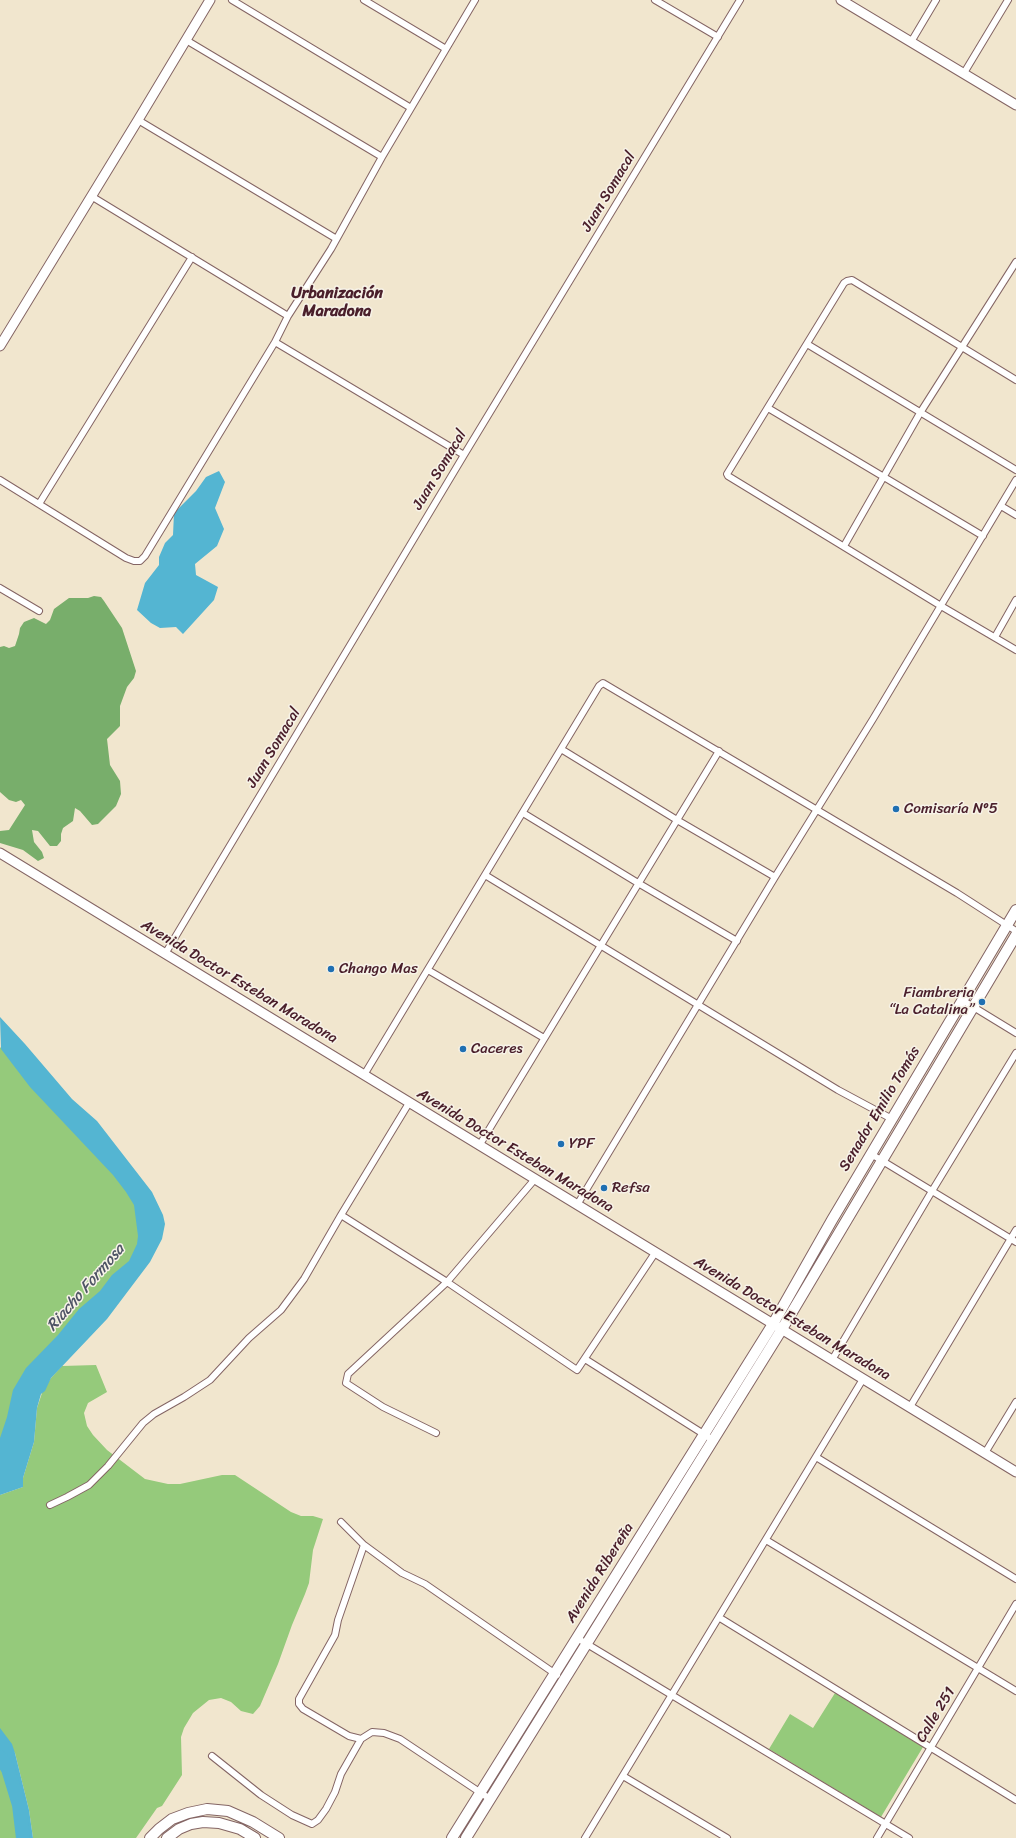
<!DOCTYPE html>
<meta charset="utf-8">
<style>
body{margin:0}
canvas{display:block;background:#f1e6ce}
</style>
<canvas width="1016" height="1838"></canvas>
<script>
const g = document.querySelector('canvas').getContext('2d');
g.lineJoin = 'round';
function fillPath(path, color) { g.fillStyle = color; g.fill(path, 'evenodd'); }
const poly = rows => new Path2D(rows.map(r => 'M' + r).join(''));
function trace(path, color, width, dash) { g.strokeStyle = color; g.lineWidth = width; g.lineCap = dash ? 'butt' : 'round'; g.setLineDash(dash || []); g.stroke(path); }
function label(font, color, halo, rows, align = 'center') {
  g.font = font + ' Sriracha,sans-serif'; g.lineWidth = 3; g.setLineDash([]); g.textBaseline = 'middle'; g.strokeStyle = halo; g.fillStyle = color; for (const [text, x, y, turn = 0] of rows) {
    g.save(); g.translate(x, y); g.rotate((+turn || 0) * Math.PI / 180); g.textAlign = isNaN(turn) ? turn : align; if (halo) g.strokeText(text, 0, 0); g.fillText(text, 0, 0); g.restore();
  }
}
fillPath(poly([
 [0,1047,131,1186,143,1246,64,1339,0,1472],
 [96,1365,107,1392,88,1403,84,1413,87,1426,93,1435,107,1450,145,1479,168,1484,180,1484,222,1475,235,1475,291,1512,301,1516,313,1516,323,1519,313,1550,309,1583,305,1594,292,1625,278,1664,260,1706,253,1714,241,1711,231,1702,221,1698,209,1700,193,1713,184,1728,181,1737,182,1775,162,1806,157,1808,136,1838,33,1838,29,1810,15,1753,0,1736,0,1495,23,1487,23,1478,34,1442,37,1408,43,1390,51,1378,62,1366],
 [835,1693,923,1747,881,1817,769,1749,790,1714,813,1728],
 [0,1757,8,1769,19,1805,23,1838,0,1838]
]), '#95ca7b');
fillPath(poly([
 [94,596,101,597,104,601,122,628,136,671,134,678,127,687,120,706,120,726,107,739,110,765,120,781,121,794,116,806,98,824,92,825,80,811,75,808,73,821,63,828,61,834,61,841,57,846,50,846,38,831,32,830,34,842,42,852,44,858,38,861,23,850,0,843,0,831,9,830,25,805,21,800,16,802,9,800,0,792,0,647,4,646,9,648,15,646,19,634,20,628,24,622,34,618,46,624,50,620,54,609,69,598,88,598]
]), '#78ae6b');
fillPath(poly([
 [219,471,225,482,215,508,224,529,217,546,195,564,196,575,218,587,214,600,183,634,176,627,160,628,151,623,137,610,145,583,159,565,159,557,165,543,173,535,174,513,196,491,206,477],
 [0,1017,25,1044,72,1099,97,1121,152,1192,163,1215,165,1224,162,1239,150,1262,107,1319,51,1378,45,1391,41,1394,37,1408,34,1442,23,1478,23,1487,0,1495,0,1438,7,1417,13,1390,26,1368,58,1335,79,1309,100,1291,112,1275,129,1261,137,1244,138,1236,134,1205,126,1192,113,1175,30,1087,1,1049],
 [0,1728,12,1744,15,1753,29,1810,33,1838,23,1838,19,1805,8,1770,0,1762]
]), '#54b5d2');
trace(poly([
 [0,1757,8,1769,19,1805,23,1838]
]), '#54b5d2', 14);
const street = poly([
 [232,0,411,108],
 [364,0,446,49],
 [655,0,718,37],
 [186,40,382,157],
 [911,42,936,0],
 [964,73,1008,0],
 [138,120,335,238],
 [91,196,288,316],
 [275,342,464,455],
 [807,344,1016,470],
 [1016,380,852,280,847,281,844,283,727,474,728,476,941,606,1016,650],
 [768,408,983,536],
 [0,480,126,558,134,561,140,561,145,556,275,342,288,316,331,249,382,157,475,0],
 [39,504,192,257],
 [1001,506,1016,515],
 [844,546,920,413,1016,262],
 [0,588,39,611],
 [995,637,1016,600],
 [561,749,677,820,775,877],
 [523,813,638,883,737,941],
 [485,875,838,1090,892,1119],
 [165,954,464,455,740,0],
 [428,970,544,1038],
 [962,1000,1016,1033],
 [364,1075,599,686,603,683,957,893,1016,931],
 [479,1146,719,751],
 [871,1154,1016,1242],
 [577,1205,775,877,873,719,1016,480],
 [341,1215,447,1282,577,1370,655,1253],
 [585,1359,713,1440],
 [832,1360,932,1191,1016,1053],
 [910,1407,1016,1230],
 [436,1433,383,1407,346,1383,348,1374,447,1282,535,1179],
 [985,1453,1016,1402],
 [816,1457,1016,1579],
 [50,1505,67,1497,89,1485,108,1466,143,1423,154,1414,184,1397,210,1380,249,1338,281,1310,304,1279,341,1215,409,1103],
 [341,1522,364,1545],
 [766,1540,1016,1691],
 [720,1618,1016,1800],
 [577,1638,909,1838],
 [361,1739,349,1736,303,1709,299,1704,299,1699,335,1635,338,1620,364,1545,402,1573,425,1584,557,1675],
 [212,1756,261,1795,292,1815,312,1824,318,1820,326,1809,335,1792,341,1774,361,1739,372,1732,384,1733,400,1739,490,1799],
 [623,1776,727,1838],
 [585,1838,863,1379],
 [877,1838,1016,1604]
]);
const secondary = poly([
 [841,0,1016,105],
 [0,346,138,120,210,0],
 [0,853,1016,1472]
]);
const primary = poly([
 [150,1838,159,1829,172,1819,188,1813,207,1809,228,1811,253,1822,279,1838],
 [167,1838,179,1829,191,1824,203,1822,219,1823,240,1829,255,1838],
 [452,1838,773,1324,832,1220,1016,910],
 [466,1838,782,1329,1016,935]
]);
trace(street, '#846564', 8);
trace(secondary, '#846564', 11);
trace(primary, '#846564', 12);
trace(street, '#fff', 6);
trace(secondary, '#fff', 9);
trace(primary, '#fff', 10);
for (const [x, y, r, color] of [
 [896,809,4,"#1f6fb2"],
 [331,969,4,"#1f6fb2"],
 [982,1002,4,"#1f6fb2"],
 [463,1049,4,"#1f6fb2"],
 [561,1144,4,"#1f6fb2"],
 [604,1188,4,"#1f6fb2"]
]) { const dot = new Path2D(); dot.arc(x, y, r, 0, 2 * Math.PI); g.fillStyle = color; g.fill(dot); trace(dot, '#f7f3e8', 1.5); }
label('15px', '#4a1f2b', '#f7f3e8', [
 ["Juan Somacal",609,192,-59],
 ["Juan Somacal",440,470,-59],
 ["Juan Somacal",274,748,-59],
 ["Avenida Doctor Esteban Maradona",239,982,31],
 ["Senador Emilio Tomás",880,1109,-59],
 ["Avenida Doctor Esteban Maradona",515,1151,31],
 ["Avenida Doctor Esteban Maradona",792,1319,31],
 ["Avenida Ribereña",600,1573,-58],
 ["Calle 251",936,1715,-59]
]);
label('15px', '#4a1f2b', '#f7f3e8', [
 ["Comisaría Nº5",904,809],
 ["Chango Mas",339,969],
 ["Fiambreria",974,993,"right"],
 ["“La Catalina”",974,1010,"right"],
 ["Caceres",471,1049],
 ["YPF",569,1144],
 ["Refsa",612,1188]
], 'left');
label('bold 16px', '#4a1f2b', '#f7f3e8', [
 ["Urbanización",337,294],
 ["Maradona",337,312]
]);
label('italic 16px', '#4e5465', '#f7f3e8', [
 ["Riacho Formosa",86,1288,-49]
]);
</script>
